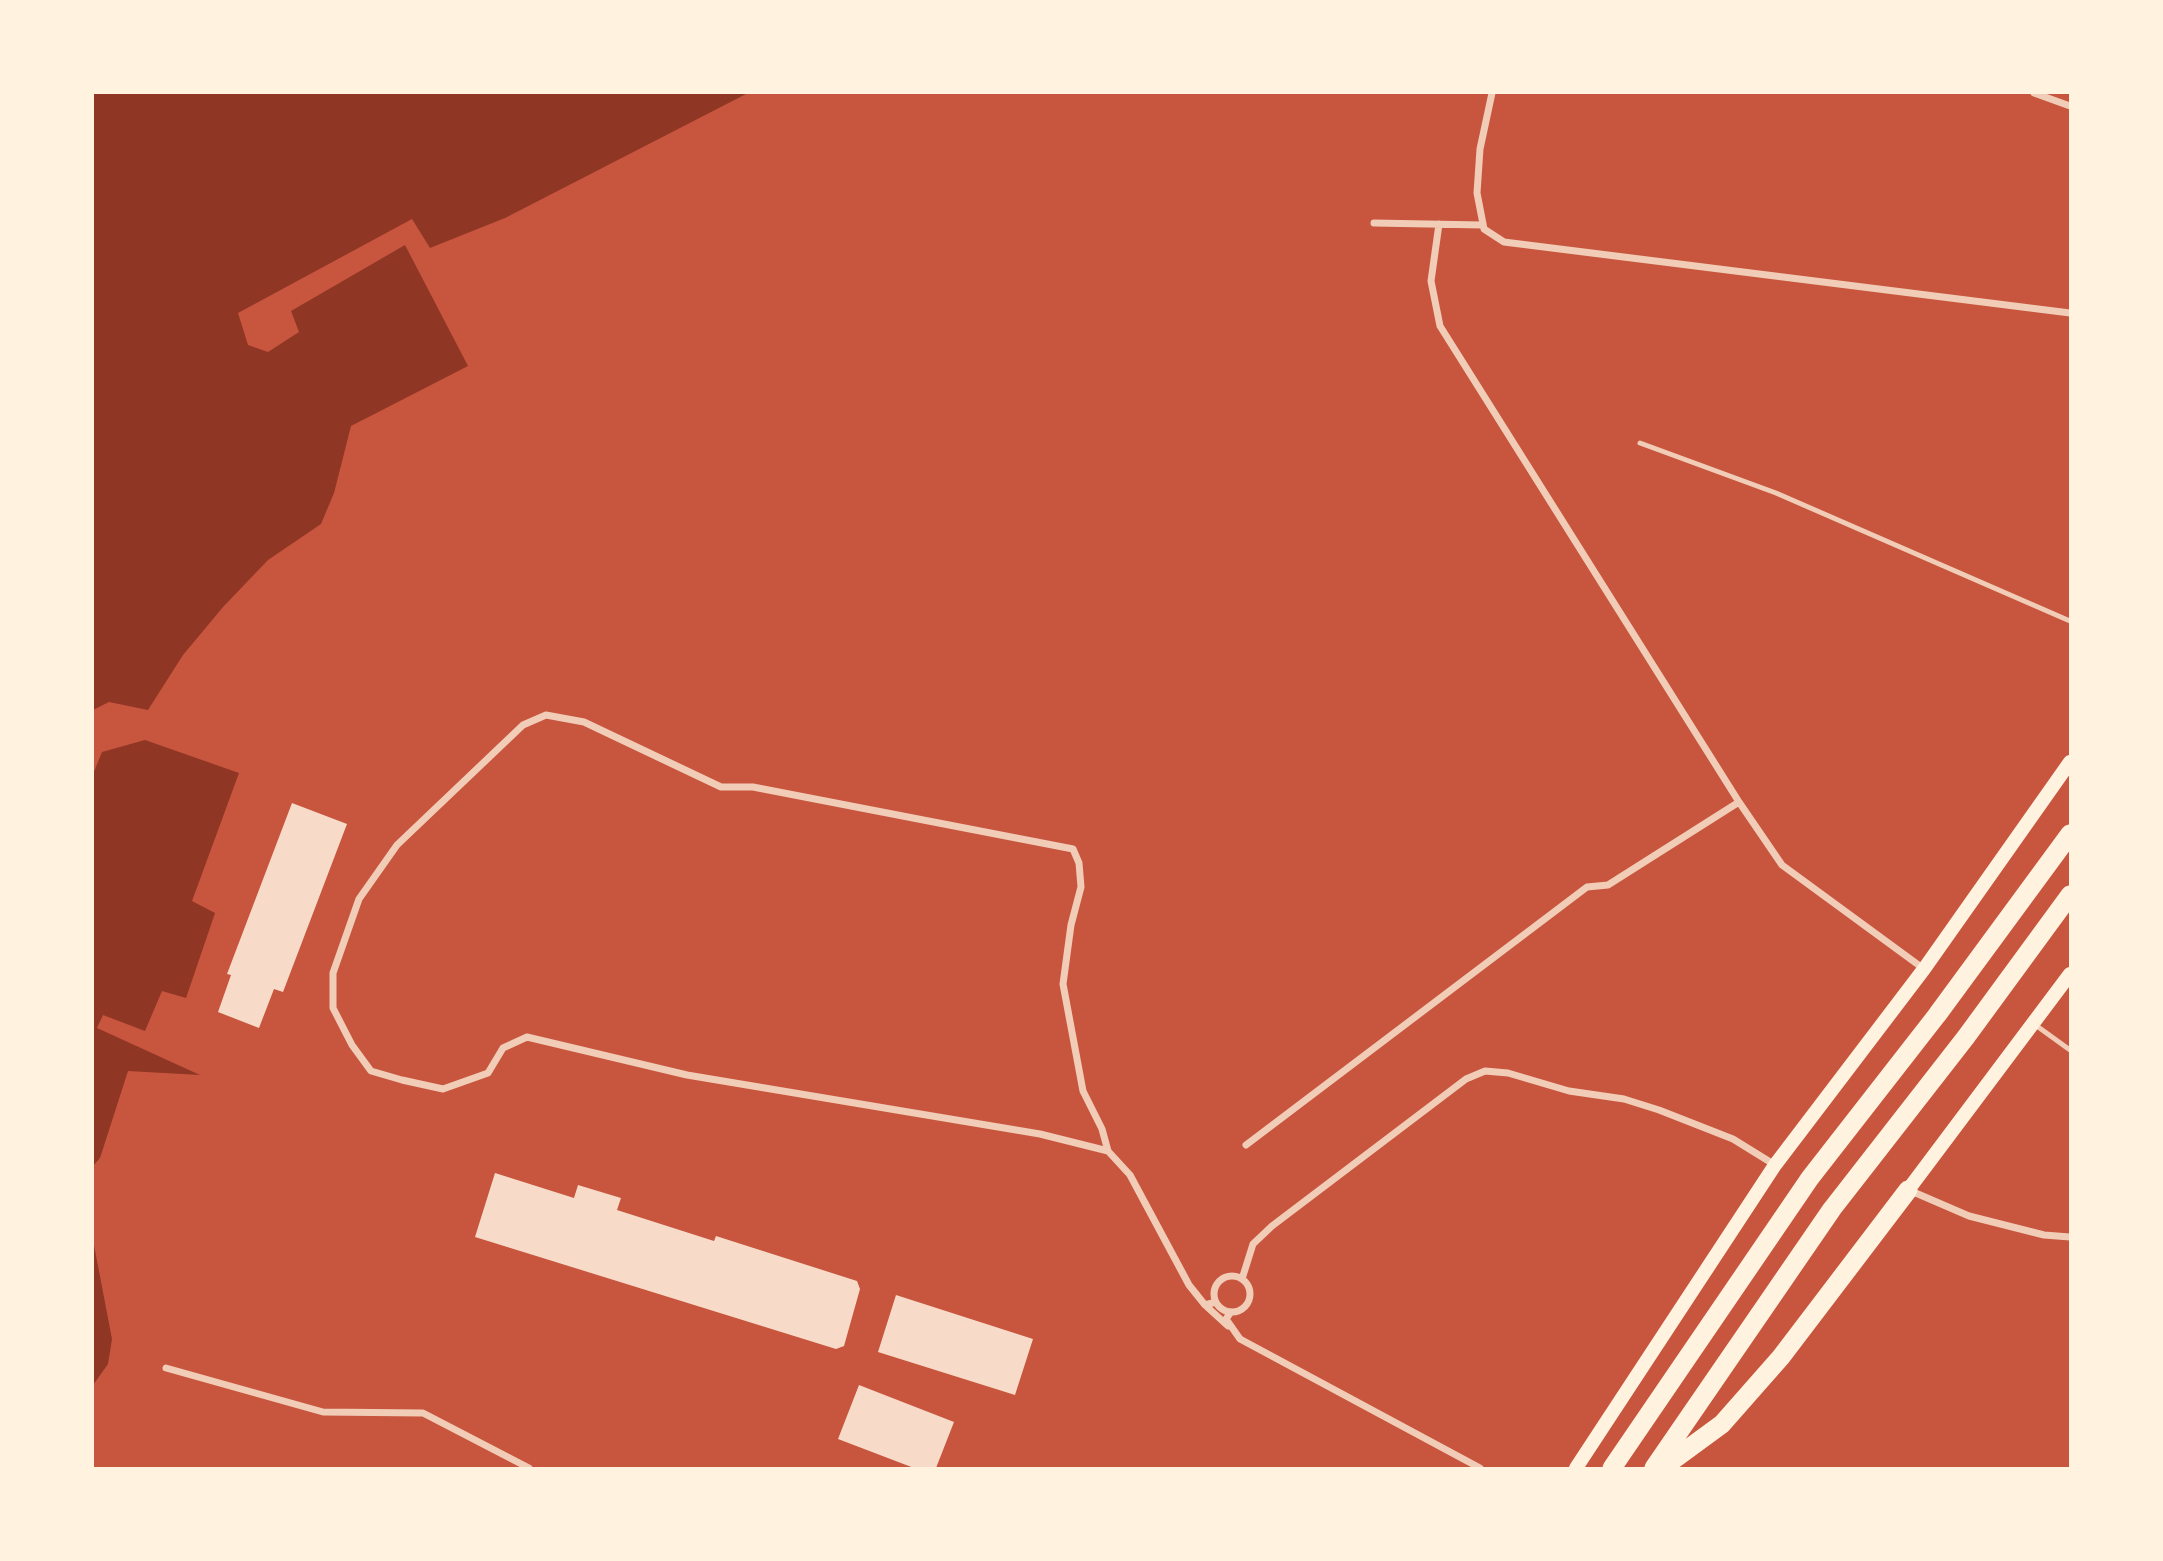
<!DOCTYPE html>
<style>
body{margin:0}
#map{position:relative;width:2163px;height:1561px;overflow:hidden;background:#c8553d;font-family:"Sofia Sans Condensed",sans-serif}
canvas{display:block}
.frame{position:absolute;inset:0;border:94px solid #fff3e0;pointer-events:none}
</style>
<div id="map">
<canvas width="2163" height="1561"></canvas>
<div class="frame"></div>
</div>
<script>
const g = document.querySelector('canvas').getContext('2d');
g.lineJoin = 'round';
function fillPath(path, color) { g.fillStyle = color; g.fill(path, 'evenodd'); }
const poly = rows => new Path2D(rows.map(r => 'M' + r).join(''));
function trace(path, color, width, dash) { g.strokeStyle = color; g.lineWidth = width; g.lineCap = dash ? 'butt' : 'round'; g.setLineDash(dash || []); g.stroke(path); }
fillPath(poly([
 [93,93,748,93,505,218,430,248,412,219,238,313,248,345,268,352,299,332,291,311,405,245,468,366,351,426,334,493,321,524,268,560,223,607,183,655,148,710,109,702,93,710],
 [145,740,239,773,192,901,215,913,186,998,162,991,145,1031,103,1015,97,1028,200,1075,128,1071,100,1158,93,1166,93,774,102,752],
 [93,1240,112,1339,108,1364,93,1385]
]), '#8f3625');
fillPath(poly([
 [292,803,347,824,283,992,274,989,259,1028,218,1012,231,975,227,974],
 [495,1173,574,1198,578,1185,621,1198,617,1210,714,1241,716,1236,857,1281,860,1289,844,1346,836,1349,475,1237],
 [896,1295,1033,1339,1015,1395,878,1352],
 [859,1385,954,1422,936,1468,914,1468,838,1439]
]), '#f7dbc8');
trace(poly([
 [1640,443,1776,493,2070,621],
 [2034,1024,2070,1050]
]), '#f1ccb7', 5);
trace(poly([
 [1492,93,1480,149,1477,193,1484,229,1504,242,2070,313],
 [2034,93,2070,106],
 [1374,223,1482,225],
 [1439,224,1431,281,1440,326,1739,802,1782,865,1924,969],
 [1246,1145,1587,887,1608,885,1739,802],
 [1108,1151,1102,1129,1083,1091,1063,984,1071,925,1081,887,1079,863,1073,849,753,787,721,787,584,722,546,715,523,725,397,845,359,899,333,973,333,1008,352,1045,371,1071,402,1080,443,1089,488,1073,503,1048,527,1037,687,1075,1040,1134,1108,1151,1130,1175,1189,1285,1205,1305,1216,1302],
 [1911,1191,1969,1216,2044,1235,2070,1237],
 '1214 1294a18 18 0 1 1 36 0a18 18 0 1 1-36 0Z',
 [1242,1279,1253,1244,1272,1226,1466,1079,1485,1071,1508,1073,1569,1091,1624,1099,1659,1110,1733,1139,1775,1165],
 [1205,1305,1228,1326],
 [1231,1312,1226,1319,1240,1339,1480,1468],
 [166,1368,323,1412,423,1413,529,1468]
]), '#f1ccb7', 7);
trace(poly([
 [1908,1190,2070,974],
 [1576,1468,1775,1165,1924,969,2070,762]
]), '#fff3e0', 14);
trace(poly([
 [1612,1468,1810,1178,1937,1015,2070,834],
 [1654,1468,1832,1209,1966,1037,2070,895],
 [1662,1468,1722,1424,1781,1357,1908,1190]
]), '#fff3e0', 19);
</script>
